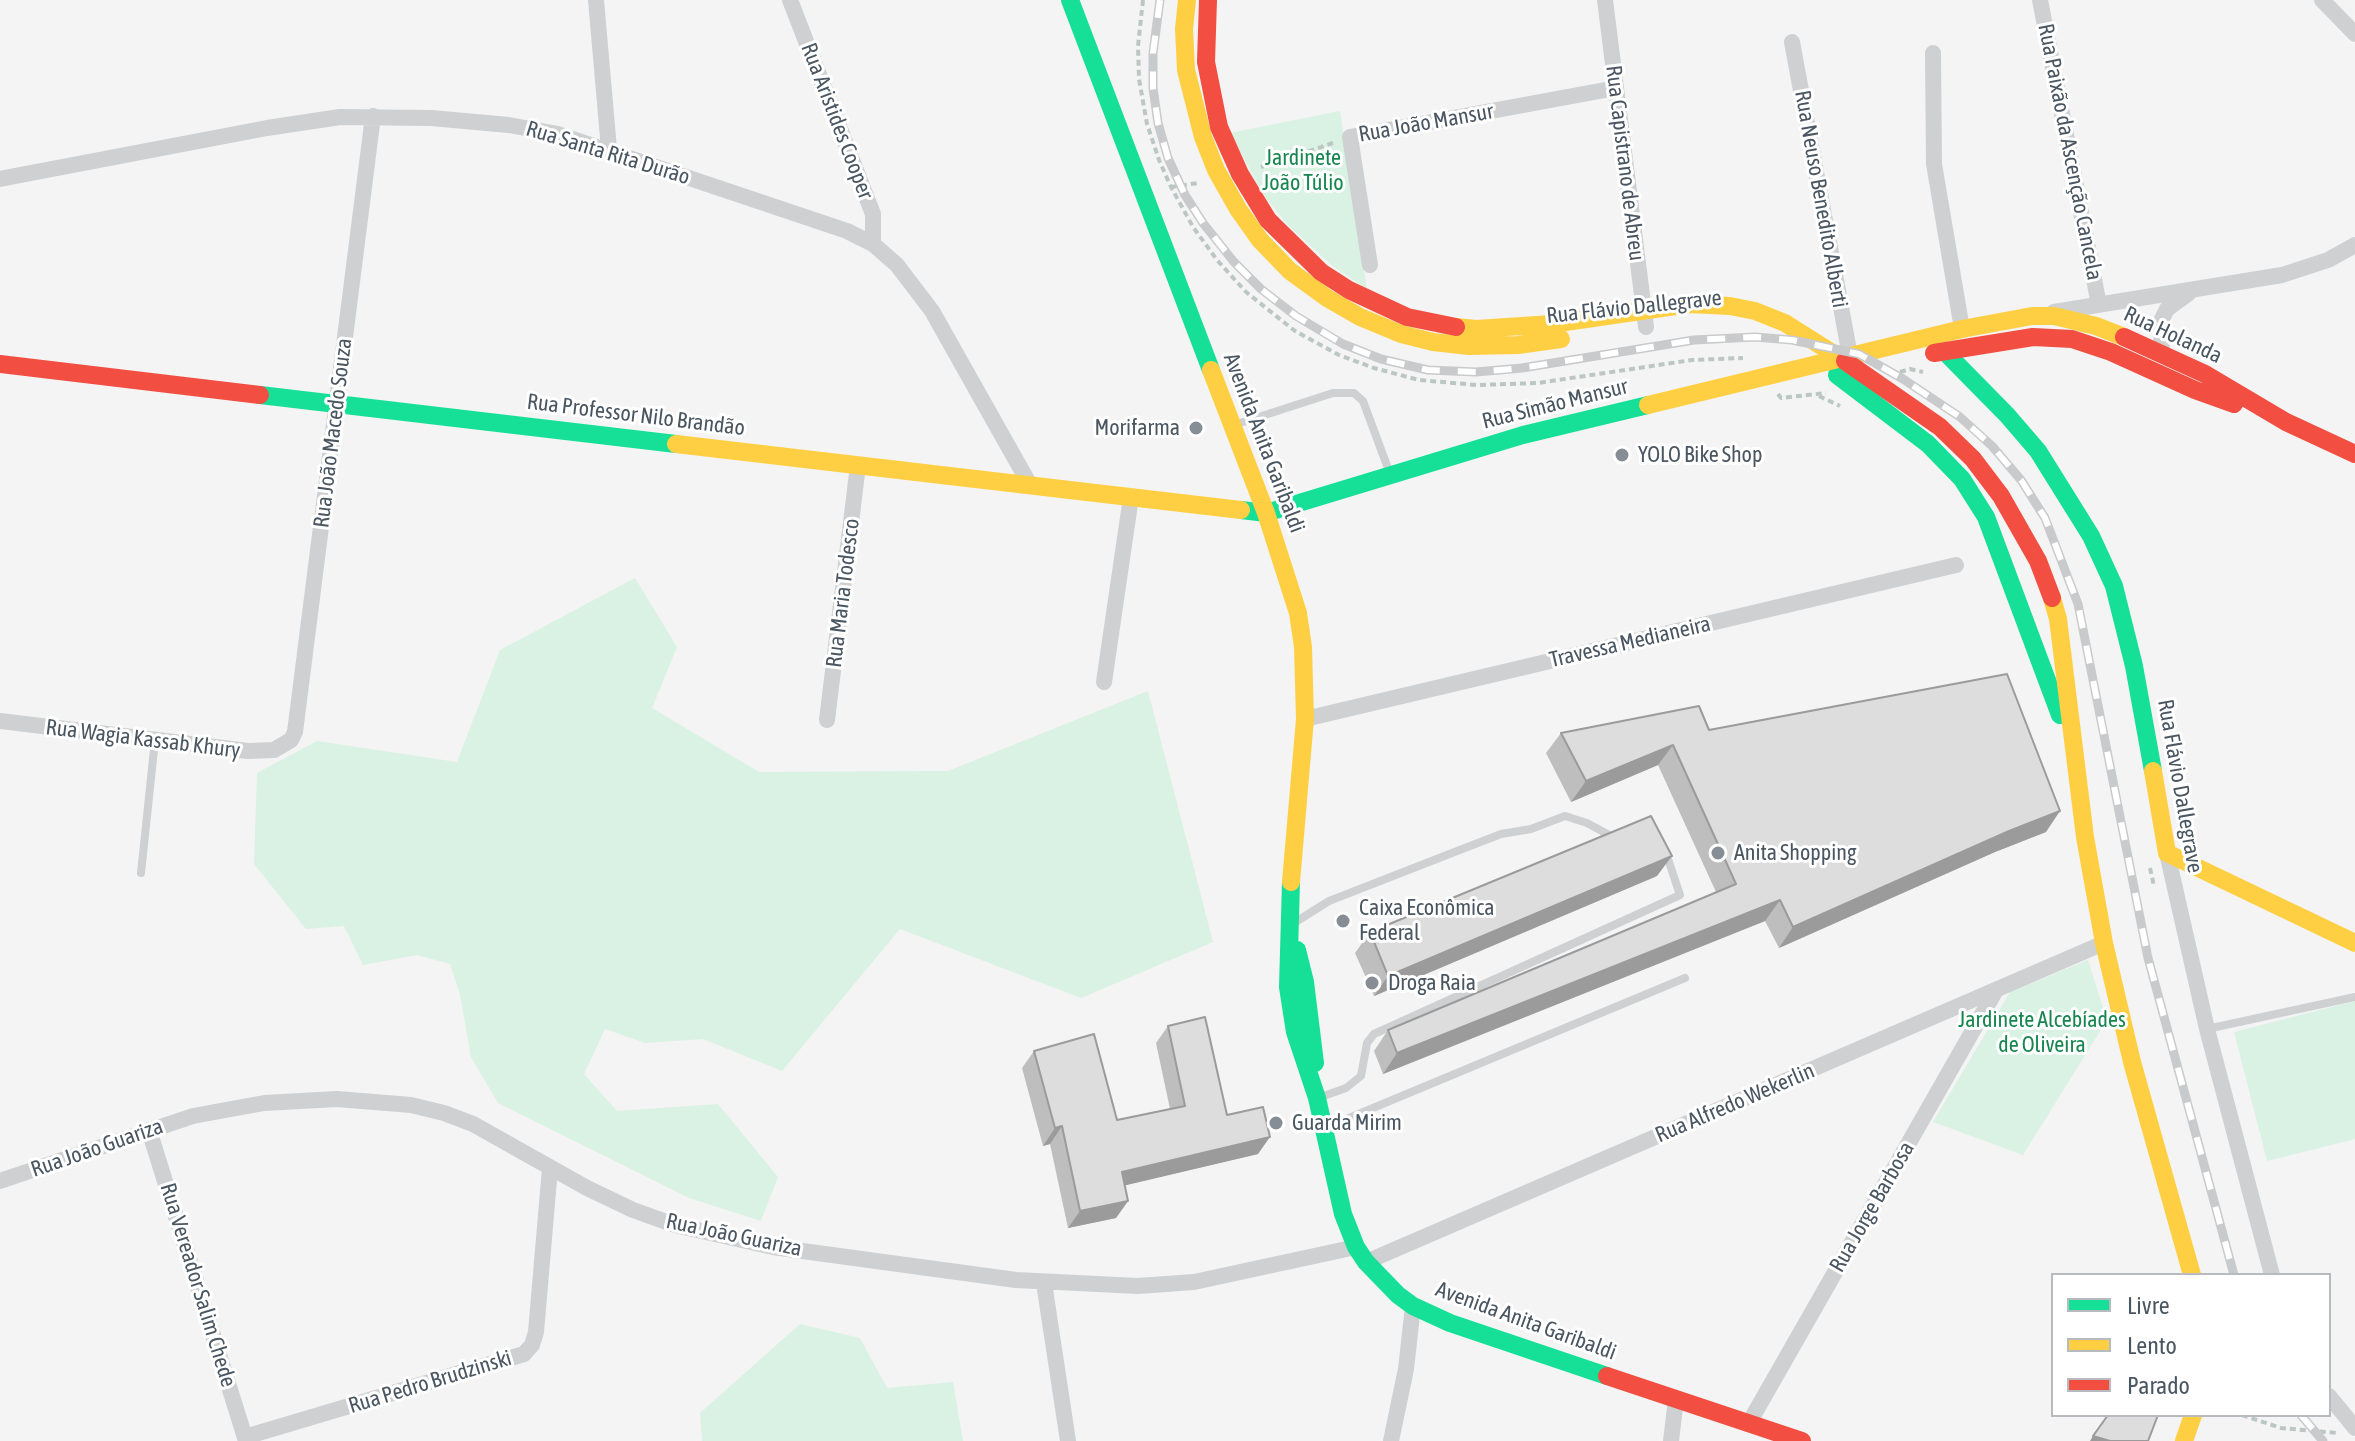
<!DOCTYPE html>
<meta charset="utf-8">
<style>
body{margin:0}
#map{position:relative;width:2355px;height:1441px;overflow:hidden;background:#f4f4f4;font-family:"Asap Condensed",sans-serif}
canvas{display:block}
.legend{position:absolute;left:2051px;top:1273px;width:280px;height:144px;box-sizing:border-box;background:#fff;border:2px solid #b7bbc0;margin:0;padding:10px 14px;list-style:none;font-size:24px;color:#4a5661}
.legend li{display:flex;align-items:center;gap:16px;height:40px}
.legend b{width:40px;border:2px solid #b7bbc0}
</style>
<div id="map">
<canvas width="2355" height="1441"></canvas>
<ul class="legend">
<li><b style="height:10px;background:#16e098"></b>Livre</li>
<li><b style="height:10px;background:#ffcf43"></b>Lento</li>
<li><b style="height:10px;background:#f24e42"></b>Parado</li>
</ul>
</div>
<script>
const g = document.querySelector('canvas').getContext('2d');
g.lineJoin = 'round';
function fillPath(path, color) { g.fillStyle = color; g.fill(path, 'evenodd'); }
const poly = rows => new Path2D(rows.map(r => 'M' + r).join(''));
function trace(path, color, width, dash) { g.strokeStyle = color; g.lineWidth = width; g.lineCap = dash ? 'butt' : 'round'; g.setLineDash(dash || []); g.stroke(path); }
function label(font, color, halo, rows, align = 'center') {
  g.font = font + ' "Asap Condensed",sans-serif'; g.lineWidth = 6; g.setLineDash([]); g.textBaseline = 'middle'; g.strokeStyle = halo; g.fillStyle = color; for (const [text, x, y, turn = 0] of rows) {
    g.save(); g.translate(x, y); g.rotate((+turn || 0) * Math.PI / 180); g.textAlign = isNaN(turn) ? turn : align; if (halo) g.strokeText(text, 0, 0); g.fillText(text, 0, 0); g.restore();
  }
}
fillPath(poly([
 [1340,111,1367,289,1331,265,1286,223,1265,197,1230,133],
 [635,578,677,647,652,708,759,772,948,771,1148,691,1213,942,1081,998,900,929,782,1071,703,1039,645,1043,605,1029,584,1074,617,1111,718,1104,778,1177,761,1221,689,1198,498,1103,471,1057,460,995,450,964,417,955,363,965,344,926,306,929,254,864,257,773,317,741,457,762,500,650],
 [2088,960,2107,1020,2023,1155,1933,1122,2010,992],
 [2355,1001,2355,1139,2267,1161,2234,1032],
 [800,1324,860,1338,887,1388,953,1382,963,1441,702,1441,700,1413]
]), '#d9f2e3');
trace(poly([
 [1143,0,1138,46,1139,79,1147,124,1159,160,1171,187,1193,227,1217,260,1246,292,1295,331,1339,355,1374,368,1419,380,1477,385,1538,383,1692,360,1743,358],
 [1261,167,1333,143],
 [1171,187,1198,183],
 [1900,372,1910,369,1923,372],
 [1778,394,1781,398,1826,393],
 [1819,396,1840,406],
 [2150,868,2154,886],
 [2242,1415,2281,1428,2337,1433]
]), '#bcc7c4', 4, [6, 4]);
trace(poly([
 [1237,424,1333,393,1354,393,1363,401,1389,471],
 [141,873,155,740],
 [1294,923,1329,901,1452,853,1501,834,1531,829,1565,816,1587,823,1611,836,1614,835],
 [2207,1029,2355,997],
 [1318,1098,1346,1088,1361,1076,1367,1043,1374,1034,1680,895,1666,853],
 [1325,1128,1685,978]
]), '#ced0d2', 8);
trace(poly([
 [596,0,609,149],
 [790,0,873,214,873,244],
 [1605,0,1646,327],
 [2040,0,2099,305],
 [2322,0,2355,34],
 [1792,42,1850,356],
 [1933,53,1934,164,1962,329],
 [0,179,267,128,340,117,431,118,509,125,558,134,847,231,873,244,897,265,932,311,1030,485],
 [1370,265,1350,137,1616,88],
 [2054,312,2282,275,2328,260,2355,245],
 [2162,354,2161,321,2167,309,2189,293],
 [1104,682,1131,497],
 [1305,719,1956,565],
 [827,720,858,465],
 [0,721,248,751,274,750,291,740,295,732,373,116],
 [2167,853,2207,1029,2272,1275],
 [149,1130,246,1441],
 [0,1181,193,1116,264,1103,337,1099,411,1105,444,1113,473,1124,587,1188,633,1210,675,1225,773,1247,1016,1280,1138,1286,1194,1282,1356,1247],
 [1366,1262,2104,943],
 [1044,1283,1068,1441],
 [2329,1396,2355,1428],
 [1749,1423,1996,990],
 [245,1437,524,1354,532,1345,536,1332,550,1168],
 [1391,1441,1406,1369,1413,1306],
 [1671,1441,1676,1399]
]), '#ced0d2', 16);
trace(poly([
 [1070,0,1211,370],
 [1946,353,2007,415,2038,451,2091,536,2114,586,2134,666,2153,771],
 [1837,375,1928,444,1962,479,1986,517,2060,715],
 [260,395,676,444],
 [1241,510,1266,513,1523,435,1648,405],
 [1291,882,1288,987,1295,1032,1317,1098,1343,1214,1356,1247,1366,1262,1398,1295,1413,1306,1450,1323,1607,1376],
 [1297,950,1305,982,1315,1063]
]), '#16e098', 18);
trace(poly([
 [1187,0,1184,29,1186,70,1203,137,1216,170,1238,209,1260,240,1290,271,1327,298,1360,317,1401,334,1433,342,1469,346,1518,345,1561,339],
 [1456,327,1476,329,1552,324,1689,304,1730,306,1755,311,1785,323,1845,361],
 [1211,370,1266,513,1298,613,1303,647,1305,719,1291,882],
 [1648,405,1962,329,2032,316,2054,316,2096,326,2124,337],
 [676,444,1241,510],
 [2052,598,2058,619,2085,837,2104,943,2132,1062,2192,1275],
 [2153,771,2167,853,2355,943],
 [2184,1441,2193,1415]
]), '#ffcf43', 18);
trace(poly([
 [1208,0,1206,62,1219,127,1240,174,1268,220,1321,272,1349,290,1407,317,1456,327],
 [2124,337,2205,374,2286,422,2355,454],
 [1934,353,2033,337,2072,339,2111,352,2195,390,2234,404],
 [1845,361,1940,427,1973,459,2001,496,2038,561,2052,598],
 [0,364,260,395],
 [1607,1376,1802,1441]
]), '#f24e42', 18);
const rail = poly([
 [1160,0,1153,53,1153,88,1158,123,1168,158,1185,195,1203,223,1234,262,1261,289,1296,316,1343,344,1381,359,1428,370,1476,372,1522,368,1694,340,1755,337,1792,340,1859,354,1903,379,1960,417,1992,446,2021,480,2045,518,2078,604,2148,958,2234,1275],
 [2301,1415,2323,1441]
]);
trace(rail, '#c9cacc', 9);
trace(rail, '#fff', 6, [18]);
fillPath(poly([
 [1709,730,2046,832,1995,852,1779,948,1765,921,1383,1074,1374,1051,1388,1030,1716,892,1658,765,1571,802,1546,753,1561,733],
 [1657,876,1374,996,1355,953,1370,932],
 [1168,1026,1227,1115,1258,1154,1125,1185,1128,1201,1116,1218,1068,1228,1050,1144,1043,1146,1022,1068,1034,1051,1117,1120,1170,1109,1156,1043]
]), '#bebebf');
fillPath(poly([
 [1673,745,1658,765,1571,802,1586,781],
 [2060,811,2046,832,1995,852,1779,948,1793,927,2009,831],
 [1672,856,1657,876,1374,996,1388,976],
 [1780,900,1765,921,1383,1074,1397,1053],
 [1062,1126,1050,1144,1043,1146,1055,1128],
 [1270,1137,1258,1154,1110,1189,1122,1172],
 [1128,1201,1116,1218,1068,1228,1080,1211],
 [2093,1436,2110,1441,2090,1441]
]), '#9b9b9b');
const building = poly([
 [2007,674,2060,811,2009,831,1793,927,1780,900,1397,1053,1388,1030,1736,884,1673,745,1586,781,1561,733,1699,706,1709,730,2007,674],
 [1651,816,1672,856,1388,976,1370,932,1651,816],
 [1205,1017,1227,1115,1263,1107,1270,1137,1122,1172,1128,1201,1080,1211,1062,1126,1055,1128,1034,1051,1094,1034,1117,1120,1185,1106,1168,1026,1205,1017],
 [2108,1415,2158,1415,2148,1441,2110,1441,2093,1436,2108,1415]
]);
fillPath(building, '#ddddde');
trace(building, '#9b9b9b', 2);
for (const [x, y, r, color] of [
 [1196,428,8,"#868d94"],
 [1622,455,8,"#868d94"],
 [1718,853,8,"#868d94"],
 [1343,921,8,"#868d94"],
 [1372,983,8,"#868d94"],
 [1276,1123,8,"#868d94"]
]) { const dot = new Path2D(); dot.arc(x, y, r, 0, 2 * Math.PI); g.fillStyle = color; g.fill(dot); trace(dot, '#fff', 3); }
label('22px', '#4a5661', '#fff', [
 ["Rua Aristides Cooper",837,121,69],
 ["Rua João Mansur",1426,123,-10],
 ["Rua Paixão da Ascenção Cancela",2070,152,79],
 ["Rua Santa Rita Durão",608,153,17],
 ["Rua Capistrano de Abreu",1625,163,83],
 ["Rua Neuso Benedito Alberti",1821,199,80],
 ["Rua Flávio Dallegrave",1634,307,-6],
 ["Rua Holanda",2173,335,25],
 ["Rua Simão Mansur",1555,404,-14],
 ["Rua Professor Nilo Brandão",636,415,7],
 ["Rua João Macedo Souza",333,433,-83],
 ["Avenida Anita Garibaldi",1264,443,69],
 ["Rua Maria Todesco",843,593,-83],
 ["Travessa Medianeira",1630,642,-13],
 ["Rua Wagia Kassab Khury",143,739,7],
 ["Rua Flávio Dallegrave",2180,786,80],
 ["Rua Alfredo Wekerlin",1735,1103,-23],
 ["Rua João Guariza",97,1148,-19],
 ["Rua Jorge Barbosa",1872,1207,-60],
 ["Rua João Guariza",734,1235,12],
 ["Rua Vereador Salim Chede",198,1285,73],
 ["Avenida Anita Garibaldi",1526,1321,20],
 ["Rua Pedro Brudzinski",430,1382,-17]
]);
label('22px', '#17864f', '#fff', [
 ["Jardinete",1303,158],
 ["João Túlio",1303,183],
 ["Jardinete Alcebíades",2042,1020],
 ["de Oliveira",2042,1045]
]);
label('22px', '#4a5661', '#fff', [
 ["Morifarma",1180,428,"right"],
 ["YOLO Bike Shop",1638,455],
 ["Anita Shopping",1734,853],
 ["Caixa Econômica",1359,908],
 ["Federal",1359,933],
 ["Droga Raia",1388,983],
 ["Guarda Mirim",1292,1123]
], 'left');
</script>
